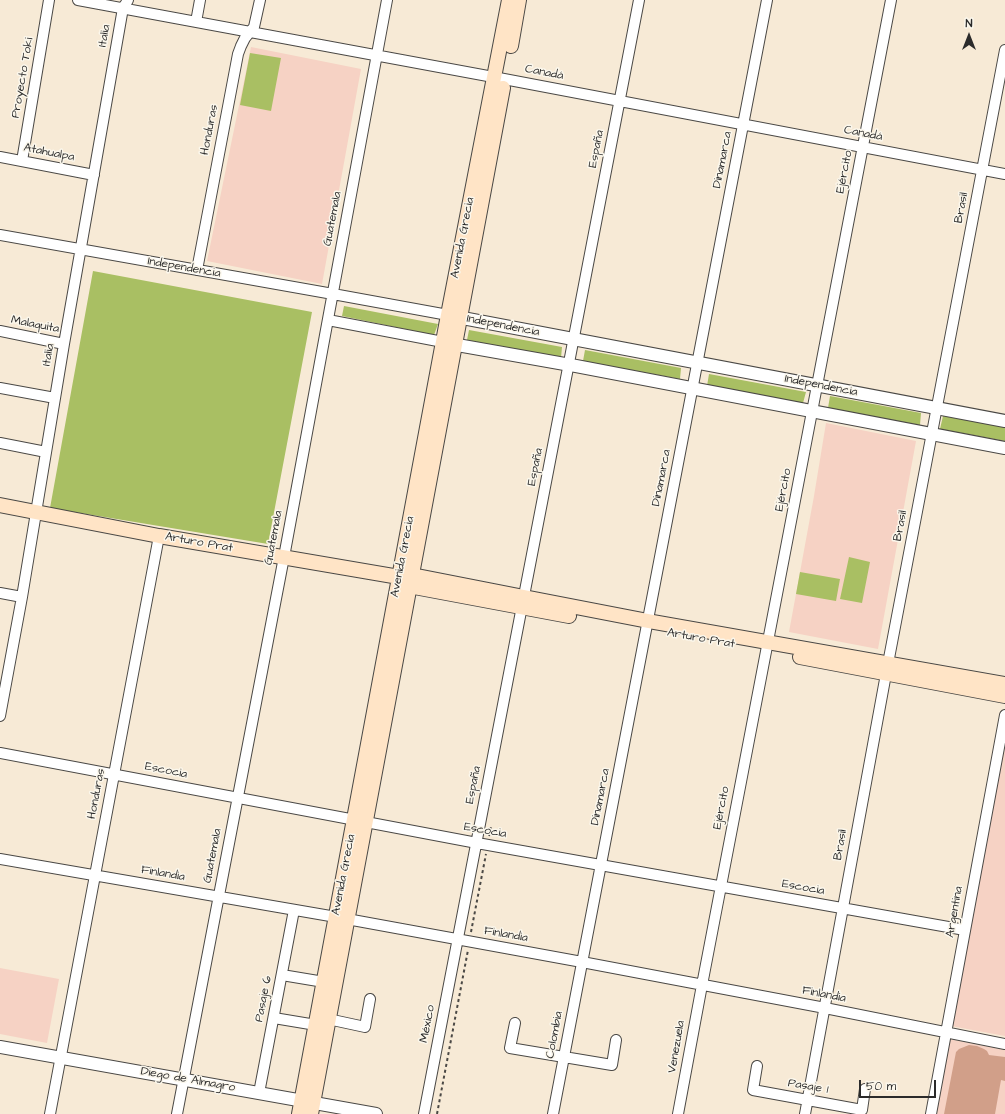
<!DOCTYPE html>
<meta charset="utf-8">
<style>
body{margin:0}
#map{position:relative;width:1005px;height:1114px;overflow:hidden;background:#f7ead6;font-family:"Architects Daughter",sans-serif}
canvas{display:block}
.north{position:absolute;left:949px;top:16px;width:40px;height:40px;-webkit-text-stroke:3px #fbf7ec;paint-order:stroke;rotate:0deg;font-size:11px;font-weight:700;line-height:16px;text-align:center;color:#2b2b2b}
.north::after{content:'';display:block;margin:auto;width:14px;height:18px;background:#2b2b2b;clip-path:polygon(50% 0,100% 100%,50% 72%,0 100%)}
.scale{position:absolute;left:859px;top:1080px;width:77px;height:18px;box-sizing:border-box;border:2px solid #2b2b2b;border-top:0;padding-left:5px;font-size:12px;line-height:14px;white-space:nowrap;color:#2b2b2b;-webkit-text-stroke:3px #fbf7ec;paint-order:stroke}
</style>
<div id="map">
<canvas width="1005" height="1114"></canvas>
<div class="north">N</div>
<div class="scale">50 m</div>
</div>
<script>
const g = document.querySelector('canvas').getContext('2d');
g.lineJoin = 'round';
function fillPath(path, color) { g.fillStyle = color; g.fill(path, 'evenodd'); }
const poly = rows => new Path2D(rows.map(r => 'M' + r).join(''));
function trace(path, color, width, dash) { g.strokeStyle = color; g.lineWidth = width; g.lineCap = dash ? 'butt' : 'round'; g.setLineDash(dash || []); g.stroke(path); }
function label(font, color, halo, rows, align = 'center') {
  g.font = font + ' "Architects Daughter",sans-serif'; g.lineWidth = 3; g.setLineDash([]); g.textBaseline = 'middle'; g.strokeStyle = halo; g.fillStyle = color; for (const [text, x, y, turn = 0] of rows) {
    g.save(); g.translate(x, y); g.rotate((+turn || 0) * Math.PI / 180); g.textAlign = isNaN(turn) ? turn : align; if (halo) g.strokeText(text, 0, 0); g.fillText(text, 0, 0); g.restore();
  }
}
fillPath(poly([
 [251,47,361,69,322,284,207,261],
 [826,423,916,441,878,649,789,632,814,496],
 [1005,729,1005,1036,951,1026],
 [0,968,59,979,47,1043,0,1034],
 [949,1039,1005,1050,1005,1114,934,1114]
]), '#f6d2c4');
fillPath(poly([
 [250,53,281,58,271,111,240,105],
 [93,271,312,312,268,544,50,508],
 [344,306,438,324,434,335,342,316],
 [469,330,562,347,561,358,467,340],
 [585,350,681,368,680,379,583,361],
 [709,374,806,392,803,403,707,386],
 [830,396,921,413,920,425,828,408],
 [943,416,1005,427,1005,441,940,429],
 [849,557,870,562,862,603,840,599],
 [800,572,840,579,836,601,796,594]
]), '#a9bf63');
fillPath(poly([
 [969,1045,977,1046,984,1049,987,1051,989,1055,1005,1057,1005,1081,1001,1080,995,1114,944,1114,956,1052,959,1049]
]), '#d19f89');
const minor = poly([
 [78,0,504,79,1005,174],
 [196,22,200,0],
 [0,157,94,175],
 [22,161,49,0],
 [0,235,333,294,448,315],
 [197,270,238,54,241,46,245,38,254,27,260,0],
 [328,320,443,342],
 [0,331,64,344],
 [0,388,55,398],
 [0,443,46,452],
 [0,593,22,597],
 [0,716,22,597,64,344,123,8,128,0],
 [0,753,477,843,965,930],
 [0,859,336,917,582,962,825,1008,1005,1044],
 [282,975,324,982],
 [274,1018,316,1025],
 [328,1019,365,1027,370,999],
 [515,1023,510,1048,612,1065,616,1040],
 [757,1066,753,1090,862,1110,865,1089],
 [259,1093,294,910],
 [50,1114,159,536],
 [177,1114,284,557,387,0],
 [424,1114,639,0],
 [553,1114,767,0],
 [678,1114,702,985,891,0],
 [805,1114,886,674,1005,50],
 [931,1114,1005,715]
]);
const tertiary = poly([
 [452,316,1005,421],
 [446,343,576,366,1005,448],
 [0,1047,376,1114]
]);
const secondary = poly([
 [511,46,519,0],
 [0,505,159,536,399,577,412,575,524,597,648,621,1005,684],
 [402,580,409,586,569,616],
 [800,657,1005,696],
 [299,1114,448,315,509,0],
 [311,1114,503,88]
]);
trace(minor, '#4a4845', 12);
trace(tertiary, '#4a4845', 14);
trace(secondary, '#4a4845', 16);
trace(poly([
 [489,836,491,826],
 [471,932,486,854],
 [437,1114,468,950]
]), '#4a4845', 2, [3, 3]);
trace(minor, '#fff', 10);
trace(tertiary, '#fff', 12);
trace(secondary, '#ffe4c6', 14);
label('12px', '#2b2b2b', '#fbf7ec', [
 ["Italia",105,36,-80],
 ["Canadá",544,73,11],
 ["Proyecto Toki",23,78,-80],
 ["Honduras",210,130,-79],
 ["Canadá",863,134,11],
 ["España",597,149,-79],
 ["Atahualpa",49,153,11],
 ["Dinamarca",723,160,-79],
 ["Ejército",845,172,-79],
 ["Brasil",962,208,-79],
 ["Guatemala",333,219,-79],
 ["Avenida Grecia",463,238,-79],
 ["Independencia",184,268,10],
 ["Malaquita",35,325,11],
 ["Independencia",503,326,11],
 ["Italia",49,355,-80],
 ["Independencia",821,386,11],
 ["España",536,467,-79],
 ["Dinamarca",662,478,-79],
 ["Ejército",784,490,-79],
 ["Brasil",901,526,-79],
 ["Guatemala",274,538,-79],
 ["Arturo Prat",199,543,10],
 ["Avenida Grecia",403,557,-79],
 ["Arturo Prat",701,639,10],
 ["Escocia",166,771,11],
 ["España",474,785,-79],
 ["Honduras",97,794,-79],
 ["Dinamarca",601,797,-79],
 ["Ejército",722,808,-79],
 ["Escocia",485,831,10],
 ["Brasil",841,845,-80],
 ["Guatemala",213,856,-79],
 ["Finlandia",163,874,10],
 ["Avenida Grecia",344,875,-79],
 ["Escocia",803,888,10],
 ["Argentina",955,912,-80],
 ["Finlandia",506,935,10],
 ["Finlandia",824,995,11],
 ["Pasaje 6",264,999,-79],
 ["México",428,1024,-79],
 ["Colombia",555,1035,-79],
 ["Venezuela",677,1047,-80],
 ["Diego de Almagro",188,1080,10],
 ["Pasaje 1",808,1087,10]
]);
</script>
